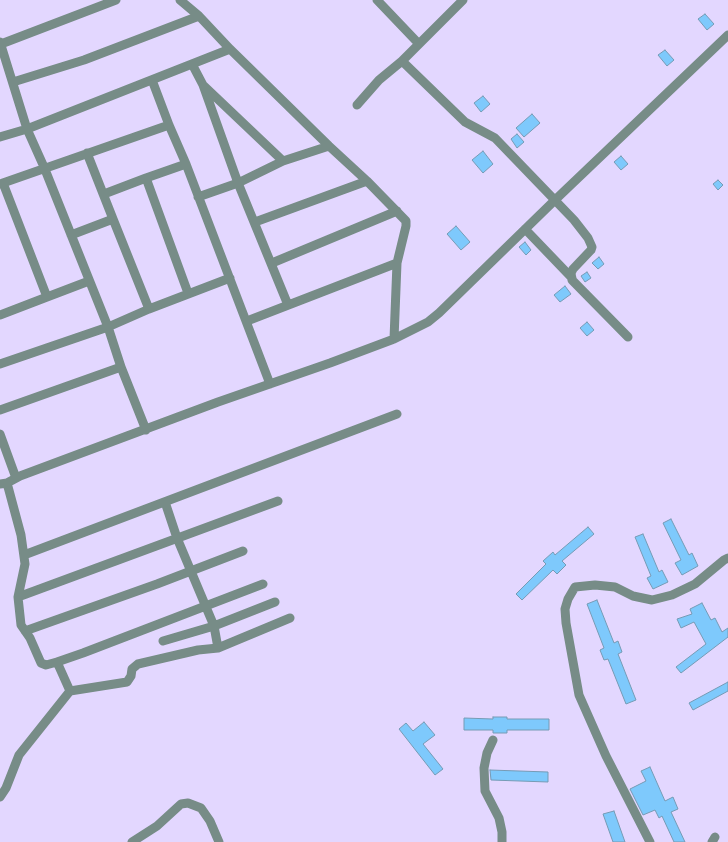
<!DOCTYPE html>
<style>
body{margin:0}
canvas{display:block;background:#e3d7ff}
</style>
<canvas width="728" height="842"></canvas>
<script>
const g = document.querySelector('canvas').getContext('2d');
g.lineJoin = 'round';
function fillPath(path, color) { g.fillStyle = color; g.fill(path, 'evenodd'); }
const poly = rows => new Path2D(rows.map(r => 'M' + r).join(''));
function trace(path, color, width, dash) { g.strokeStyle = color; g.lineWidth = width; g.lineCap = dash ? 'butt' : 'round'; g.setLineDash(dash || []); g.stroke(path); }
const building = poly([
 [705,14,714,24,707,30,698,19,705,14],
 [665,50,674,60,667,66,658,55,665,50],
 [483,96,490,104,481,112,474,103,483,96],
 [532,114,540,123,524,137,516,128,532,114],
 [517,134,524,142,517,148,511,139,517,134],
 [483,151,493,164,483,173,472,160,483,151],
 [621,156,628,164,621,170,614,162,621,156],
 [718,180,723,185,718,190,713,184,718,180],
 [456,226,470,242,461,250,447,234,456,226],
 [525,242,531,250,526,255,519,247,525,242],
 [599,257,604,264,598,269,592,263,599,257],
 [587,272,591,278,585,282,581,276,587,272],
 [565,286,571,294,560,302,554,295,565,286],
 [587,322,594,330,587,336,580,328,587,322],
 [671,519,689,555,692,553,698,566,682,575,675,563,681,560,663,523,671,519],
 [588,527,594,534,562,561,566,565,557,574,553,570,522,600,516,594,546,564,543,561,553,552,555,555,588,527],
 [643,534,659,572,662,570,668,582,653,589,647,578,651,576,635,537,643,534],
 [597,600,614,643,618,641,622,652,618,654,636,700,626,704,608,659,604,660,600,650,604,648,587,604,597,600],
 [702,603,711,620,715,618,722,632,728,628,728,637,681,673,676,667,706,644,694,622,681,628,677,619,692,614,690,609,702,603],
 [728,682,728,691,693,710,689,703,728,682],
 [493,717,507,717,507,719,549,719,549,730,507,730,507,733,493,733,493,730,464,730,464,718,493,719,493,717],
 [424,722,435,735,423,744,443,769,435,775,399,729,406,723,413,731,424,722],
 [650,767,665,801,673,797,678,809,671,812,685,842,674,842,662,816,659,818,655,810,643,815,630,789,646,781,641,771,650,767],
 [490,770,548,772,548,782,491,780,490,770],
 [614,811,625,842,613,842,603,814,614,811]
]);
fillPath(building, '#7ec9fc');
trace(building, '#769bb5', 1);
trace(poly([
 [180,0,199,16,230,49,329,146,367,181,406,221,406,226,397,263,394,339],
 [377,0,419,44],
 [463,0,402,61,465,122,495,138,574,220,588,238,592,247,591,250,573,269,571,273,572,280,628,337],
 [0,42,27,129,0,137],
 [1,44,116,0],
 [192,64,203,85,238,183,288,305],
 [152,80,169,125,186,164,270,384],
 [13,82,84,60,199,16],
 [204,86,283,161],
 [357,105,379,80,402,61],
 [146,178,188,293],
 [3,183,47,297,89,281],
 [0,184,169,125],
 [104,194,146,178,186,164],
 [198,197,238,183,283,161,329,146],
 [113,219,149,309],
 [255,222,367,181],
 [525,229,572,278],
 [71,235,113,219,87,153],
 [272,263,397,211],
 [0,315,47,297],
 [247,321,397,263],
 [0,364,108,327,149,309,230,278],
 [0,410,121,367],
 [146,430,121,367,108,327,44,167,27,129,230,49],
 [0,434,16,478],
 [0,484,7,483,20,476,218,402,330,363,394,339,428,322,439,313,555,200,728,35],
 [165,502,177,538,214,626,218,648],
 [24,555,397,414],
 [18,597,278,501],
 [25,631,157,584,243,551],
 [163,641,214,626,275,602],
 [57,662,83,653,263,584],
 [70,691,127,682,131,676,132,669,138,664,198,650,218,648,290,618],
 [493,740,487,753,484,768,485,791,499,818,502,832,502,842],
 [0,797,6,788,19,755,70,691,57,662,46,665,41,663,30,638,21,625,18,597,25,564,21,535,7,483],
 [132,842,157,826,181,804,188,803,201,808,210,821,219,842],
 [650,842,606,756,579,695,566,623,565,609,568,599,575,587,595,585,615,587,633,596,652,600,672,595,695,584,724,560,728,558],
 [712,842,715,837]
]), '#778c87', 9);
</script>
